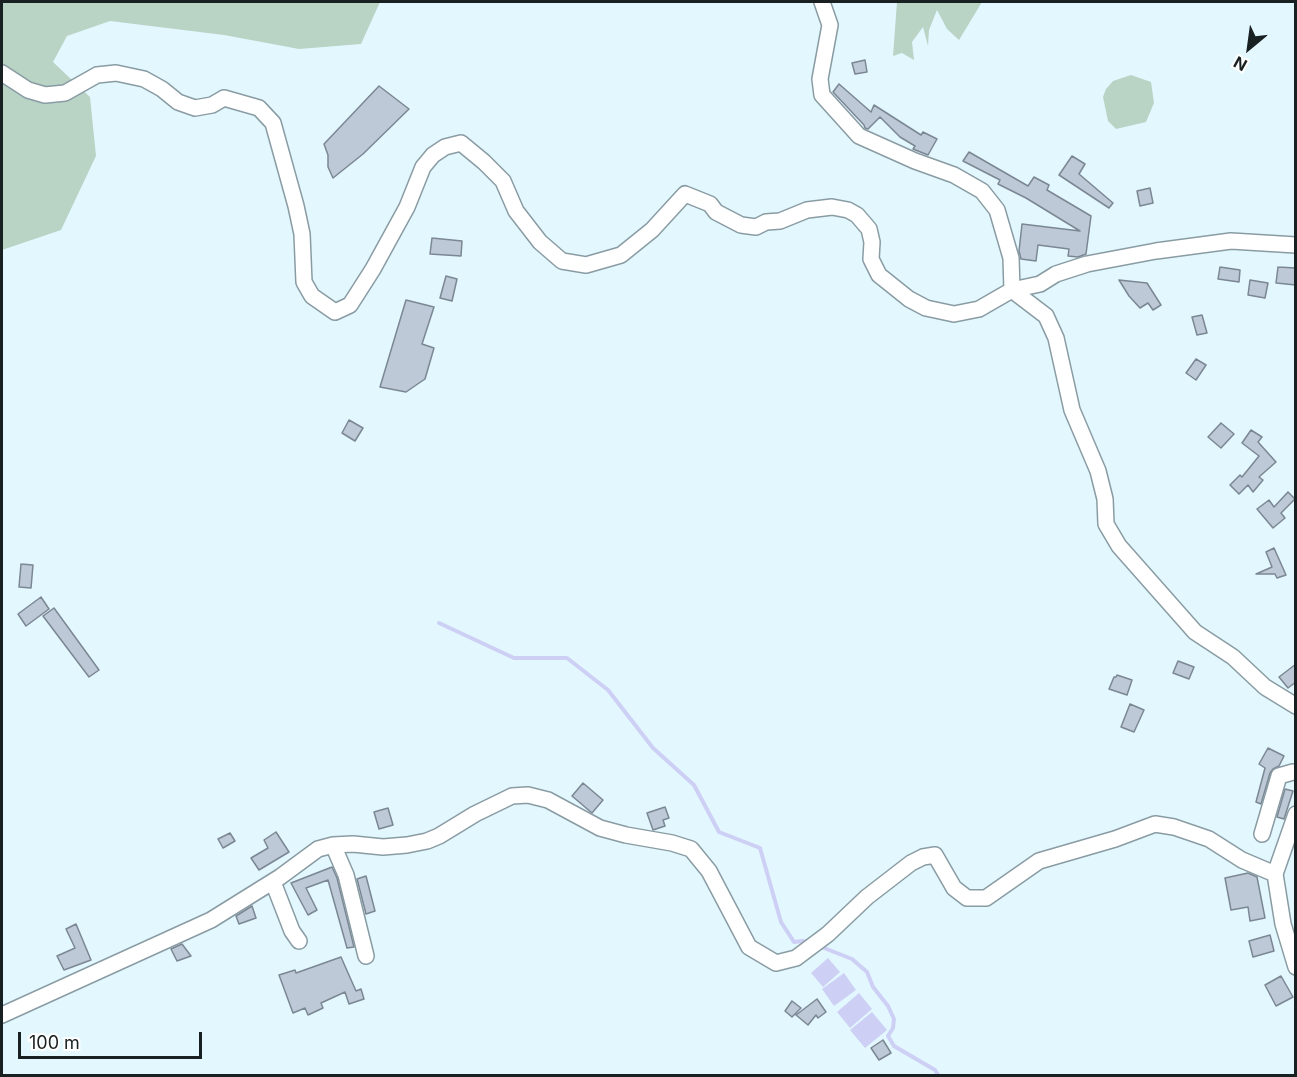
<!DOCTYPE html>
<style>
body{margin:0}
#map{position:relative;width:1297px;height:1077px;overflow:hidden;background:#e3f7ff;font-family:Inter,sans-serif}
canvas{display:block}
.frame{position:absolute;inset:0;border:3px solid #182022;pointer-events:none}
.north{position:absolute;left:1219px;top:18px;width:60px;height:60px;-webkit-text-stroke:4px #fff;paint-order:stroke;rotate:209deg;font-size:16px;font-weight:700;line-height:24px;text-align:center;color:#182022}
.north::after{content:'';display:block;margin:auto;width:21px;height:27px;background:#182022;clip-path:polygon(50% 0,100% 100%,50% 72%,0 100%)}
.scale{position:absolute;left:18px;top:1032px;width:184px;height:27px;box-sizing:border-box;border:3px solid #182022;border-top:0;padding-left:8px;font-size:18px;line-height:21px;white-space:nowrap;color:#182022;-webkit-text-stroke:4px #fff;paint-order:stroke}
</style>
<div id="map">
<canvas width="1297" height="1077"></canvas>
<div class="frame"></div>
<div class="north">N</div>
<div class="scale">100 m</div>
</div>
<script>
const g = document.querySelector('canvas').getContext('2d');
g.lineJoin = 'round';
function fillPath(path, color) { g.fillStyle = color; g.fill(path, 'evenodd'); }
const poly = rows => new Path2D(rows.map(r => 'M' + r).join(''));
function trace(path, color, width, dash) { g.strokeStyle = color; g.lineWidth = width; g.lineCap = dash ? 'butt' : 'round'; g.setLineDash(dash || []); g.stroke(path); }
fillPath(poly([
 [2,2,380,2,361,44,299,49,224,35,110,21,67,36,53,62,90,97,96,156,61,230,2,250],
 [897,2,982,2,959,40,947,29,937,10,929,30,928,46,923,27,912,42,914,60,902,53,893,56],
 [1131,75,1151,82,1154,103,1146,122,1116,129,1108,121,1103,97,1106,89,1113,81]
]), '#b9d3c5');
fillPath(poly([
 [828,958,840,972,823,987,811,973],
 [844,973,856,990,834,1006,822,989],
 [859,993,872,1009,850,1028,837,1012],
 [872,1012,887,1030,865,1048,850,1030]
]), '#cdd0f4');
trace(poly([
 [439,623,514,658,567,658,608,690,653,748,694,785,719,832,760,848,781,922,794,942,803,941,809,943],
 [819,946,852,959,867,972,873,987,888,1006,894,1019,893,1028,888,1036,894,1046,935,1070,939,1076]
]), '#cdd0f4', 4);
const building = poly([
 [865,60,867,72,855,74,852,63,865,60],
 [839,84,871,112,874,105,921,135,923,132,937,139,928,155,913,149,915,146,900,137,880,117,868,129,865,128,864,125,833,92,839,84],
 [379,86,409,109,363,154,333,178,328,167,328,155,324,144,379,86],
 [969,152,1028,186,1034,177,1049,185,1047,190,1091,216,1086,254,1078,257,1068,256,1069,249,1038,245,1036,261,1021,259,1019,251,1022,224,1080,231,1026,198,998,184,1000,180,963,161,969,152],
 [1072,156,1085,164,1079,174,1113,203,1109,208,1059,175,1072,156],
 [1150,188,1153,203,1140,206,1137,191,1150,188],
 [432,238,462,241,461,256,430,254,432,238],
 [1220,267,1240,270,1239,282,1218,279,1220,267],
 [1278,267,1296,268,1296,285,1276,283,1278,267],
 [446,276,457,279,452,301,440,298,446,276],
 [1119,280,1147,283,1161,305,1153,310,1148,303,1140,308,1129,296,1119,280],
 [1250,280,1268,283,1265,298,1248,295,1250,280],
 [406,300,434,307,422,344,434,348,425,379,406,392,380,387,406,300],
 [1202,315,1207,333,1197,335,1192,317,1202,315],
 [1196,359,1206,365,1196,380,1186,373,1196,359],
 [349,420,363,428,355,441,342,433,349,420],
 [1221,423,1234,434,1221,448,1208,437,1221,423],
 [1251,430,1262,437,1258,442,1276,462,1259,477,1263,480,1253,492,1248,485,1239,494,1230,485,1240,475,1242,477,1259,456,1242,443,1251,430],
 [1288,492,1295,499,1281,513,1285,518,1273,528,1257,509,1269,500,1274,507,1288,492],
 [1274,548,1286,575,1277,578,1275,574,1256,574,1272,567,1266,552,1274,548],
 [21,564,33,565,31,588,19,587,21,564],
 [41,597,49,609,26,626,18,614,41,597],
 [54,608,99,670,89,677,43,616,54,608],
 [1178,661,1194,667,1189,679,1173,673,1178,661],
 [1296,664,1296,682,1288,688,1279,677,1296,664],
 [1117,675,1132,680,1127,695,1109,689,1114,677,1116,677,1117,675],
 [1130,704,1144,710,1134,732,1121,727,1130,704],
 [1268,748,1284,756,1279,766,1273,769,1270,773,1261,804,1256,802,1265,768,1259,764,1268,748],
 [583,783,603,800,592,813,572,796,583,783],
 [1285,789,1293,791,1284,819,1277,817,1285,789],
 [665,807,669,818,663,820,665,826,653,830,647,813,665,807],
 [388,808,393,825,379,829,374,812,388,808],
 [276,832,289,852,259,870,251,858,268,848,264,840,276,832],
 [230,833,235,841,223,848,218,839,230,833],
 [332,867,337,878,354,947,347,948,328,880,306,888,317,910,308,915,291,883,332,867],
 [1248,873,1257,877,1265,918,1250,921,1248,907,1231,910,1225,878,1248,873],
 [366,876,375,911,366,914,357,879,366,876],
 [252,906,256,918,239,924,236,916,252,906],
 [76,924,91,960,64,970,57,956,75,948,66,929,76,924],
 [1270,935,1274,951,1253,957,1249,941,1270,935],
 [182,944,191,956,177,961,171,949,182,944],
 [341,957,356,991,361,989,364,999,349,1004,345,992,321,1003,323,1008,308,1015,305,1008,293,1013,279,975,295,970,296,973,341,957],
 [1281,976,1293,997,1276,1006,1265,985,1281,976],
 [817,999,826,1012,818,1018,816,1015,808,1025,796,1015,817,999],
 [792,1001,801,1008,792,1017,785,1011,792,1001],
 [883,1040,891,1053,879,1060,871,1048,883,1040]
]);
fillPath(building, '#bdc9d7');
trace(building, '#7b8793', 1.5);
const minor = poly([
 [822,2,830,25,820,79,822,95,859,136,915,161,954,175,982,191,997,210,1011,258,1012,290],
 [2,73,28,90,45,95,65,93,97,75,116,73,144,79,162,89,178,102,195,108,212,105,224,98,259,108,273,123,296,206,302,234,304,282,312,296,335,312,350,305,373,269,407,207,423,167,433,155,445,147,461,143,484,162,503,181,516,211,540,242,562,261,586,265,621,255,652,230,685,194,710,204,716,212,741,225,756,227,766,222,780,221,807,210,832,207,848,210,857,215,869,229,872,242,871,259,879,275,909,299,926,308,954,314,979,309,1012,290,1040,284,1056,274,1087,264,1156,251,1231,241,1296,245],
 [1012,290,1046,316,1056,338,1072,410,1098,471,1105,499,1106,524,1119,546,1195,632,1233,657,1265,687,1296,706],
 [1296,814,1275,874,1283,924,1296,967],
 [1262,834,1279,776,1293,772],
 [333,845,346,875,366,956],
 [273,882,292,931,299,941],
 [2,1015,211,920,280,877,318,849,333,845,353,844,383,847,407,845,427,841,439,836,475,814,512,796,528,795,548,800,600,828,626,835,672,843,691,849,709,871,749,947,776,963,796,958,828,934,867,897,911,863,923,857,935,855,954,888,967,898,986,898,1039,861,1115,839,1155,824,1174,827,1209,839,1242,860,1275,874]
]);
trace(minor, '#8a9ca3', 18);
trace(minor, '#fff', 15);
</script>
